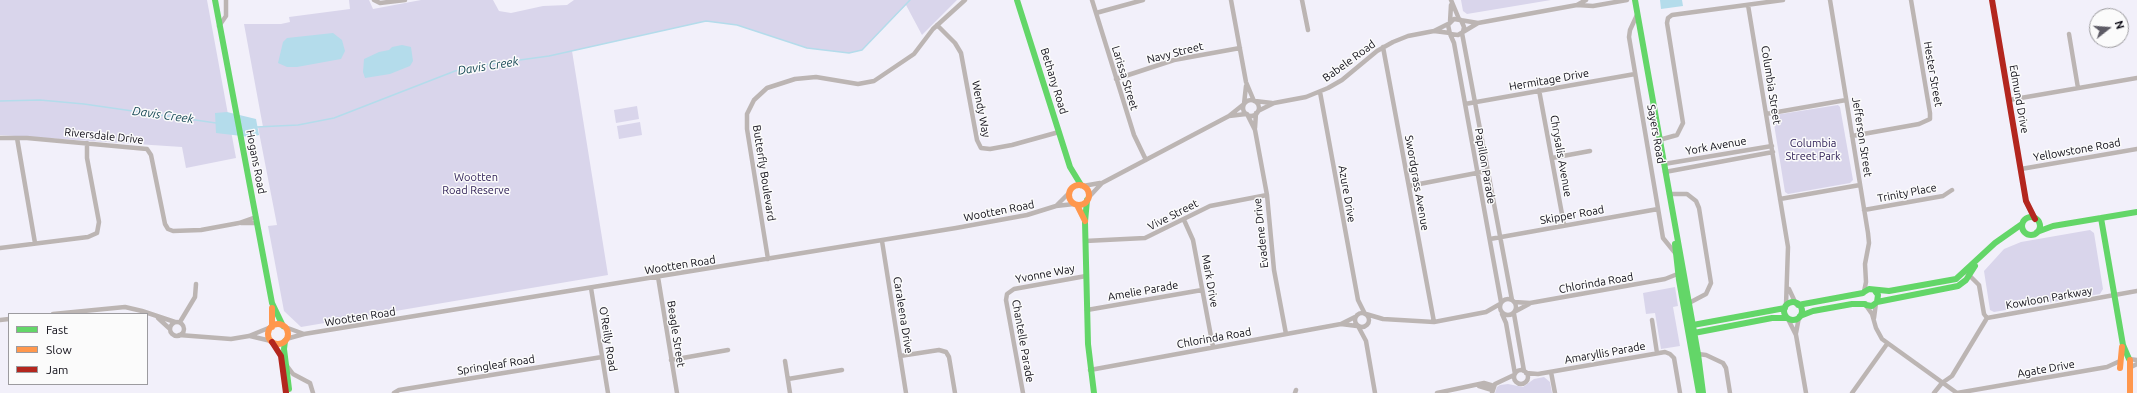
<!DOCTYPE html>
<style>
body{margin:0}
#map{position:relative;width:2137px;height:393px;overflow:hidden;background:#f2f0fa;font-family:Ubuntu,sans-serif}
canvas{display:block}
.legend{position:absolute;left:8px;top:313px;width:140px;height:72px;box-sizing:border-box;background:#fbfbfb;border:1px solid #9c9b9f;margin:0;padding:5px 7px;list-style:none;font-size:12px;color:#0d0b15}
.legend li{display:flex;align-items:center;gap:8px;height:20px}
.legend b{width:20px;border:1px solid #9c9b9f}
.north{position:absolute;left:2089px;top:8px;width:40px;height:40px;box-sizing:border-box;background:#fbfbfb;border:1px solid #9c9b9f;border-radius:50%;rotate:73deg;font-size:11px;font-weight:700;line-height:16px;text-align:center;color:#0d0b15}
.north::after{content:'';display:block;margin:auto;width:14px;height:18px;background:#5d5b65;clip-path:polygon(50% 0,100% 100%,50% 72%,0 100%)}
</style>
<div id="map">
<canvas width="2137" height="393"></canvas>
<ul class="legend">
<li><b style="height:5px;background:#63d668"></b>Fast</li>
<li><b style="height:5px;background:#ff974d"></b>Slow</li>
<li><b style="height:5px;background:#b3261e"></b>Jam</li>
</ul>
<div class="north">N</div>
</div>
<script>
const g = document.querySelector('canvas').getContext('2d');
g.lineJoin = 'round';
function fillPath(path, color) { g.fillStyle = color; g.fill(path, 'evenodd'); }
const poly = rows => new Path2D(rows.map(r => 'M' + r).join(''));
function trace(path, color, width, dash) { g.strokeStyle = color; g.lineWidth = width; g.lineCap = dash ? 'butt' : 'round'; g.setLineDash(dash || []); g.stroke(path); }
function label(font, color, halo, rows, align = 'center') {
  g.font = font + ' Ubuntu,sans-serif'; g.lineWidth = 3; g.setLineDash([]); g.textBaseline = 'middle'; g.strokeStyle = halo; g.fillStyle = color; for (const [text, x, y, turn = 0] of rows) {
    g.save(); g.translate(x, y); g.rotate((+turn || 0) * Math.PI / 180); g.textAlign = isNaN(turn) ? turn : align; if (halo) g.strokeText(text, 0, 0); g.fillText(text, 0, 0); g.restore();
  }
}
fillPath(poly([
 [0,0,207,0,236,158,186,168,182,147,0,135],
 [349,0,369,0,373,9,421,0,493,0,499,11,511,13,543,6,567,5,574,0,957,0,922,35,906,5,862,50,849,53,807,48,737,25,706,21,572,51,608,275,301,327,284,311,268,226,277,225,258,127,263,127,244,24,281,24,290,22,289,17,350,9],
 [1461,0,1551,0,1467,14,1463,11],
 [1838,105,1840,107,1853,180,1850,183,1788,194,1785,192,1773,118,1775,115],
 [637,106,639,119,616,123,614,110],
 [640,122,642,135,619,139,617,126],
 [2090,230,2094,233,2103,289,2100,294,1994,312,1990,310,1984,271,2004,249,2021,242],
 [1675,287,1678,306,1673,307,1680,346,1661,349,1655,313,1646,314,1643,293],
 [1544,377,1550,382,1552,393,1495,393,1497,387,1500,385,1508,384,1523,387,1534,379]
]), '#d9d5eb');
fillPath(poly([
 [1660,0,1682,0,1683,6,1661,9],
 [333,33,342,40,345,51,341,59,297,67,287,67,278,63,283,42,287,38],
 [402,45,411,47,413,61,410,66,390,74,365,78,363,72,364,59,379,52,389,50,392,47],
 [227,112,256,119,259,135,250,137,216,133,215,113]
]), '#b4dceb');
trace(poly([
 [0,101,40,100,84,104,216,123],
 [256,127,298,125,334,118,455,71,483,65,549,56,706,21,737,25,807,48,849,53,862,50,910,0]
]), '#b4dceb', 1.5);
trace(poly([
 [374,0,380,3,405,0],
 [1092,0,1134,135,1146,160],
 [1231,0,1246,82,1254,101],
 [1302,0,1308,30],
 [1451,0,1459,19],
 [1830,0,1868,233,1869,243,1865,264,1866,282,1864,292],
 [1577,5,1593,6,1627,0],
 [1748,5,1788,247,1786,305],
 [1096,13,1143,0],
 [1637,15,1630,30,1629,37,1663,238,1676,254],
 [1461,20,1464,27,1463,32,1458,35,1450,34,1448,25,1454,19,1478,23,1577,5,1586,0],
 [1450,22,1451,5],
 [937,25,955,43,961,53,977,140,981,148,990,149,1012,145,1059,132],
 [219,26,226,16,226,0],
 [1434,31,1448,24],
 [1463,32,1478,23],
 [1462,33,1512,300],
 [1450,34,1454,43,1501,302],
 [2069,34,2078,88],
 [1383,47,1434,322],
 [1116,79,1174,60,1240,48],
 [1539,90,1564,225],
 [1320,92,1358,300,1365,314],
 [2009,100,2137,78],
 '1243 108a8 8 0 1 1 16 0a8 8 0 1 1-16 0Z',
 [1255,101,1272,103],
 [1244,104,1246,86],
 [1465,104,1635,74],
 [1258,111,1274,103,1306,97,1328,88,1342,80,1377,51,1393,42,1408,36,1434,31,1450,33],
 [1247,114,1255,130,1267,195,1274,270,1286,334],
 [1766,114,1846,100],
 [1229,116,1246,114],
 [1255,128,1256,113],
 [1852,136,1919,124,1930,119,1930,113,1911,0],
 [0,138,27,138,147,149,151,155,165,224,168,229,173,231,201,230,239,223,256,217],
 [17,138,35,243],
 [1659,140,1677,135,1683,123,1667,23,1668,18,1672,15,1783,0],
 [1552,158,1590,151],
 [1664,164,1772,146],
 [2021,169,2137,149],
 [1665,172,1773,152],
 [1083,186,1100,183],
 [1409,186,1487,171],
 [1669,194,1687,194,1696,201,1699,208,1711,283,1706,294,1689,303],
 [1089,197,1102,183,1229,116,1244,104],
 [1780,199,1860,185],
 [1056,206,1069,193],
 [1864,210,1943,196,1952,190],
 [1184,220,1193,240,1213,347],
 [241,223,257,223],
 [1490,239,1658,209],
 [882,241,906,393],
 [1085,241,1145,238,1210,206,1267,195],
 [0,248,88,237,97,233,99,222,87,158,87,143],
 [768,259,747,129,747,114,754,100,767,88,795,79,816,77,858,84,874,81,914,54,933,29,965,0],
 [658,277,677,393],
 [591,288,608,393],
 [1789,289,1796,304],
 '1500 307a8 8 0 1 1 16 0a8 8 0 1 1-16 0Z',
 [1514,302,1530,303,1665,279,1680,273],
 [1865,304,1872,314,1876,328,1882,339,1957,393,2107,367,2120,361],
 [1087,310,1202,290],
 [1516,311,1529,304],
 '1355 320a7 7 0 1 1 14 0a7 7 0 1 1-14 0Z',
 [53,314,125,307,142,311,175,322],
 [1366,314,1383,319,1434,322,1486,312,1500,304],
 [1502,314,1506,323,1515,374],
 [1514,314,1524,371],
 [158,318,170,329],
 [1874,318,1876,303],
 [1987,318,2137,291],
 [1788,319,1796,335,1806,393],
 [0,320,9,319],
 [1652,320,1657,353],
 '170 329a7 7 0 1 1 14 0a7 7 0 1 1-14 0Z',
 [180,322,195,297,196,284],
 [1341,324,1357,326],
 [1358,326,1366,341,1375,393],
 [285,327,304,334],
 [1796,333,1799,317],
 [179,335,231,339,249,336,271,327],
 [250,336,271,341],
 [286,339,304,334,956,228,1027,215,1056,206,1074,204],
 [1698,354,1706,355,1723,363,1726,368,1730,393],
 [900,356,939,350,946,352,949,357,955,393],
 [2129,359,2137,360],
 [671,360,728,350],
 [785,361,790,393],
 [287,366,293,374,310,383,313,393],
 [2131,367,2137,364],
 [1090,370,1341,324,1355,317],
 '1514 377a7 7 0 1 1 14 0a7 7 0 1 1-14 0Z',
 [1551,372,1555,393],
 [1526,373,1538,374,1665,352,1670,354,1674,358,1680,393],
 [788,379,842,370],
 [1479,386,1492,390],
 [394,393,399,390,602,357],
 [1023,393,1006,300,1007,294,1014,289,1086,276],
 [1295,393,1296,390],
 [1437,393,1484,383,1494,386],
 [1492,393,1495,384,1514,375],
 [1852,393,1887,344],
 [1934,393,1942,383,1952,376,1987,318,1984,314,1979,285,1967,273]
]), '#bcb5b3', 4.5);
trace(poly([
 [215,0,272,303,283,326],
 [1017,0,1070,167,1081,185],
 [1635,0,1698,354,1703,393],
 [1087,200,1085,222,1088,344,1094,393],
 '2022 226a9 9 0 1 1 18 0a9 9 0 1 1-18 0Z',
 [2101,218,2123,345,2129,359],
 [2037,232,2053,226,2137,212],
 [1675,244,1679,280,1699,393],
 [1864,292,1869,289,1889,291,1956,279,1995,243,2022,224],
 [1877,302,1958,286,1966,280,1975,266],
 '1784 311a9 9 0 1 1 18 0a9 9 0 1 1-18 0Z',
 [1798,305,1863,293],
 [1866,305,1872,306,1877,302,1878,295,1875,291],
 [1785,308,1693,325,1688,329,1694,333,1772,318,1787,318],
 [1800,316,1813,311,1852,304,1865,304],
 [285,341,284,349,289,389]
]), '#63d668', 6);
trace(poly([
 '1069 195a10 10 0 1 1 20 0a10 10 0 1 1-20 0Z',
 [1077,205,1085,221],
 [272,308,272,327],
 '268 334a10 10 0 1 1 20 0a10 10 0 1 1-20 0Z',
 [2130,360,2130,393],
 [2120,368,2122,347]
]), '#ff974d', 6);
trace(poly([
 [1992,0,2026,201,2035,219],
 [272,342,281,356,286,393]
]), '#b3261e', 6);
label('11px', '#0d0b15', '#fbfbfb', [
 ["Navy Street",1175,53,-14],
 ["Babele Road",1349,61,-36],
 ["Hester Street",1933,74,80],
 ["Larissa Street",1125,78,73],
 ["Hermitage Drive",1549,80,-10],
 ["Bethany Road",1054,81,73],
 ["Columbia Street",1771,85,81],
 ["Edmund Drive",2019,99,80],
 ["Wendy Way",981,109,79],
 ["Sayers Road",1656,134,80],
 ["Riversdale Drive",104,136,6],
 ["Jefferson Street",1862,137,81],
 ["York Avenue",1716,146,-10],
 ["Yellowstone Road",2077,150,-10],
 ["Chrysalis Avenue",1561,156,80],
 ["Hogans Road",256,162,79],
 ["Papillon Parade",1485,166,80],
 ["Butterfly Boulevard",764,173,81],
 ["Swordgrass Avenue",1417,183,80],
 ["Trinity Place",1907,193,-11],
 ["Azure Drive",1347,194,80],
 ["Wootten Road",999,211,-11],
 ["Vive Street",1173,215,-27],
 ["Skipper Road",1572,215,-10],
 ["Evadene Drive",1261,233,-96],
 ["Wootten Road",680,265,-9],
 ["Yvonne Way",1045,274,-11],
 ["Mark Drive",1210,281,80],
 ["Chlorinda Road",1596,283,-10],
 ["Amelie Parade",1143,291,-10],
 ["Kowloon Parkway",2049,298,-10],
 ["Caraleena Drive",903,315,81],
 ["Wootten Road",360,317,-9],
 ["Beagle Street",676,334,81],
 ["Chlorinda Road",1214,338,-10],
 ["O'Reilly Road",608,339,81],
 ["Chantelle Parade",1023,341,80],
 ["Amaryllis Parade",1605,353,-10],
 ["Springleaf Road",496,365,-9],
 ["Agate Drive",2046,369,-10]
]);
label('11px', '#302157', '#fbfbfb', [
 ["Columbia",1813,143],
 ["Street Park",1813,156],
 ["Wootten",476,177],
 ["Road Reserve",476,190]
]);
label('italic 12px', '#184956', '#fbfbfb', [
 ["Davis Creek",488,66,-9],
 ["Davis Creek",163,115,8]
]);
</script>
